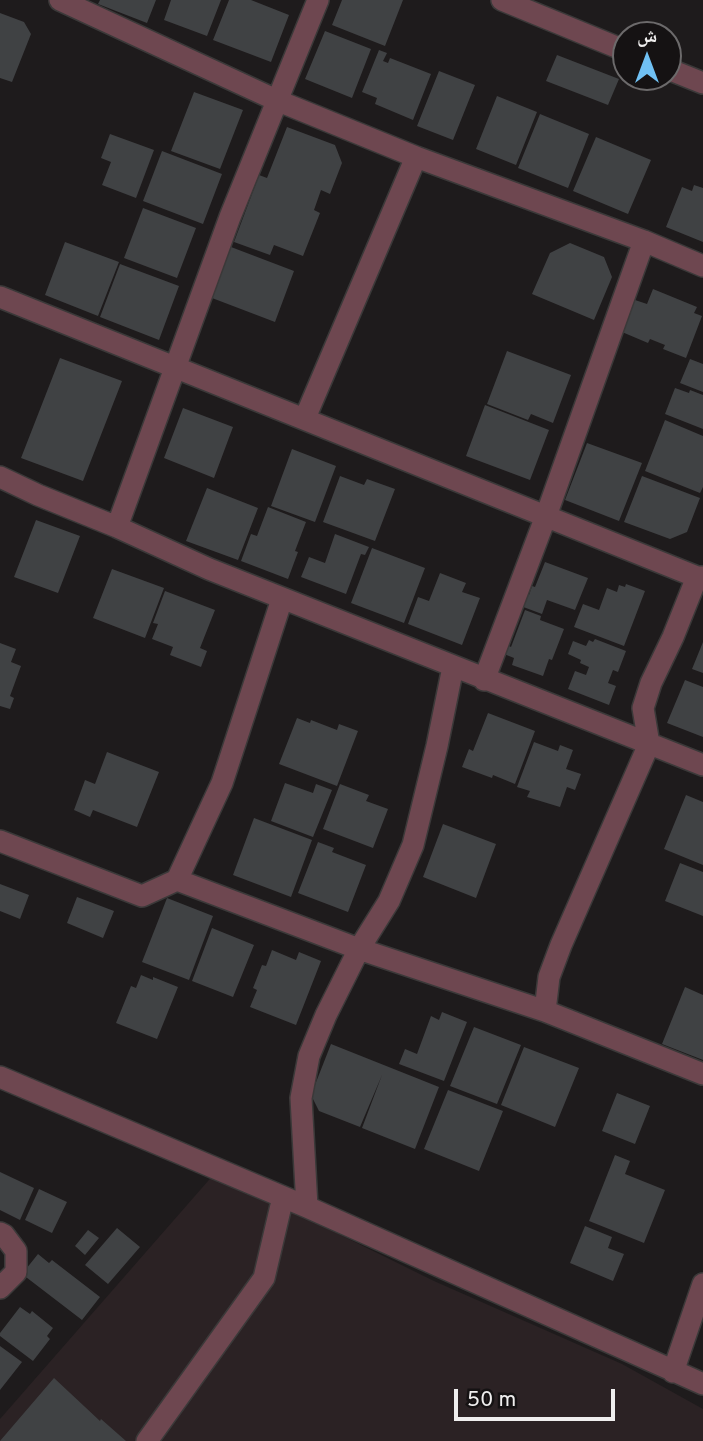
<!DOCTYPE html>
<meta charset="utf-8">
<style>
body{margin:0}
#map{position:relative;width:703px;height:1441px;overflow:hidden;background:#1e1b1c;font-family:Overpass,"Noto Naskh Arabic",sans-serif}
canvas{display:block}
.north{position:absolute;left:612px;top:21px;width:70px;height:70px;box-sizing:border-box;background:#151213;border:2px solid #6c6a6b;border-radius:50%;rotate:0deg;font-size:19px;font-weight:700;line-height:28px;text-align:center;color:#efeeee}
.north::after{content:'';display:block;margin:auto;width:24px;height:32px;background:#70c1f4;clip-path:polygon(50% 0,100% 100%,50% 72%,0 100%)}
.scale{position:absolute;left:454px;top:1389px;width:161px;height:32px;box-sizing:border-box;border:4px solid #efeeee;border-top:0;padding-left:9px;font-size:21px;line-height:24px;white-space:nowrap;color:#efeeee;-webkit-text-stroke:5px #151213;paint-order:stroke}
</style>
<div id="map">
<canvas width="703" height="1441"></canvas>
<div class="north">ش</div>
<div class="scale">50 m</div>
</div>
<script>
const g = document.querySelector('canvas').getContext('2d');
g.lineJoin = 'round';
function fillPath(path, color) { g.fillStyle = color; g.fill(path, 'evenodd'); }
const poly = rows => new Path2D(rows.map(r => 'M' + r).join(''));
function trace(path, color, width, dash) { g.strokeStyle = color; g.lineWidth = width; g.lineCap = dash ? 'butt' : 'round'; g.setLineDash(dash || []); g.stroke(path); }
fillPath(poly([
 [215,1173,434,1281,622,1364,703,1409,703,1441,0,1441,0,1419]
]), '#2b2224');
fillPath(poly([
 [100,0,156,0,147,23,98,4],
 [171,0,221,0,207,36,164,20],
 [229,0,251,0,289,15,271,62,213,40],
 [342,0,403,0,385,46,332,25],
 [0,13,24,22,31,34,12,82,0,78],
 [325,31,371,49,352,98,305,79],
 [379,50,387,53,383,61,388,63,390,58,431,74,413,120,375,104,377,98,362,92],
 [557,55,619,79,608,105,546,81],
 [439,71,475,85,453,140,417,126],
 [194,92,243,110,220,169,171,151],
 [497,96,537,112,516,165,476,149],
 [540,114,589,134,568,188,518,168],
 [287,127,335,145,342,163,330,194,321,190,314,210,320,213,303,256,274,245,270,255,234,242,259,175,267,178],
 [110,134,154,150,136,198,102,185,111,162,101,158],
 [596,137,651,160,628,214,573,191],
 [162,151,222,174,203,224,143,201],
 [694,185,703,188,703,242,666,227,682,187,692,191],
 [143,208,196,228,177,278,124,258],
 [65,242,119,262,98,316,45,295],
 [570,243,604,257,612,277,594,320,532,294,550,253],
 [231,247,294,271,275,322,212,298],
 [120,264,179,286,159,340,100,317],
 [653,289,697,307,694,313,702,316,686,358,663,349,665,345,650,339,648,343,622,332,635,300,647,304],
 [507,351,571,375,553,423,531,414,528,420,487,404],
 [60,358,122,381,83,481,21,458],
 [690,359,703,364,703,392,680,383],
 [675,388,689,393,690,390,703,395,703,429,665,414],
 [485,405,549,430,530,480,466,456],
 [183,408,233,427,214,478,164,458],
 [665,420,703,436,703,487,700,493,645,471],
 [587,443,642,463,619,521,565,500],
 [292,449,336,466,315,522,271,506],
 [340,476,364,485,367,479,395,489,375,541,323,522],
 [642,476,700,498,687,532,670,539,624,522],
 [207,488,258,508,238,560,186,541],
 [268,507,306,522,295,551,298,552,288,579,241,561,251,534,257,536],
 [36,520,80,536,58,593,14,577],
 [335,534,369,547,365,555,361,554,346,594,301,577,309,557,325,563],
 [372,548,425,568,404,623,351,603],
 [545,562,588,578,575,610,547,600,542,614,518,605,523,592,529,595,532,586,535,587],
 [112,569,164,588,145,638,93,618],
 [440,573,466,583,462,592,480,598,462,645,408,624,418,597,429,601],
 [626,584,645,591,624,646,574,627,583,604,599,610,607,588,617,592,619,585,625,587],
 [165,591,215,610,200,648,207,651,201,667,170,655,173,647,152,639,158,624,153,623],
 [525,610,541,616,540,620,564,629,552,660,549,659,543,676,512,665,514,658,504,654,507,645,511,647],
 [595,639,626,651,618,672,613,670,608,683,616,686,609,705,568,689,575,671,586,675,589,667,580,663,581,660,568,654,573,641,586,646,589,640,593,642],
 [703,642,703,673,692,669],
 [0,643,16,649,11,662,21,666,10,696,14,698,10,709,0,706],
 [685,680,703,687,703,737,667,723],
 [488,713,535,731,515,784,493,775,492,778,462,767,469,749,473,751],
 [297,718,310,723,311,720,337,730,339,724,358,731,337,786,279,764],
 [534,742,558,751,560,745,573,750,566,769,581,774,575,790,567,787,560,807,527,797,530,791,517,787],
 [107,752,159,772,137,827,93,810,90,817,74,810,85,780,95,784],
 [285,783,313,793,316,784,332,790,313,837,271,821],
 [340,784,369,795,366,801,388,809,373,848,323,829],
 [686,795,703,802,703,865,664,849],
 [254,818,312,840,291,897,233,875],
 [443,824,496,844,476,898,423,877],
 [318,842,334,848,332,852,366,865,348,912,298,893],
 [680,863,703,872,703,916,665,901],
 [0,884,29,895,20,919,0,911],
 [77,897,114,911,103,938,67,923],
 [167,898,213,916,189,980,142,962],
 [212,928,254,945,233,997,192,981],
 [272,950,296,960,299,952,321,961,296,1025,250,1007,257,990,253,988,262,965,266,966],
 [141,975,153,980,153,977,178,987,157,1039,116,1023,131,986,136,988],
 [685,987,703,995,703,1060,662,1044],
 [442,1012,467,1022,444,1081,399,1064,405,1049,417,1054,431,1016,439,1020],
 [474,1027,521,1045,497,1104,450,1086],
 [331,1044,439,1087,415,1149,362,1128,382,1075,360,1127,319,1111,311,1095],
 [524,1047,579,1068,555,1127,501,1105],
 [448,1090,503,1111,479,1171,424,1149],
 [617,1093,650,1106,635,1144,602,1131],
 [615,1155,630,1161,625,1174,665,1190,644,1243,589,1221],
 [0,1172,34,1188,20,1220,0,1210],
 [39,1189,67,1202,52,1233,25,1220],
 [585,1226,612,1237,608,1248,624,1254,613,1281,570,1263],
 [117,1228,140,1247,108,1284,85,1265],
 [88,1230,99,1238,85,1255,75,1246],
 [38,1254,49,1263,52,1260,100,1297,82,1320,22,1274],
 [20,1307,30,1314,32,1311,53,1328,47,1336,50,1339,33,1361,0,1336,0,1333],
 [0,1346,22,1362,0,1390],
 [54,1378,100,1421,101,1419,126,1441,0,1441]
]), '#404244');
const minor = poly([
 [60,0,276,100,416,157,644,241,703,266],
 [502,0,626,51],
 [668,69,703,83],
 [0,297,697,577,703,577],
 [305,418,416,157],
 [0,477,38,495,117,527,209,569,703,765],
 [117,527,230,217,318,0],
 [484,680,546,516,644,241],
 [0,841,142,896,177,880,359,949,545,1011,703,1074],
 [177,880,222,783,282,599],
 [545,1011,549,977,561,945,649,744,643,708,651,683,673,637,697,577],
 [0,1077,307,1207,703,1384],
 [307,1207,301,1098,309,1056,326,1015,359,949,389,901,413,845,437,746,453,667],
 [0,1233,4,1235,16,1251,16,1272,0,1288],
 [673,1372,703,1284],
 [147,1441,264,1278,283,1197]
]);
trace(minor, '#3b3939', 24);
trace(minor, '#6e4750', 21);
</script>
